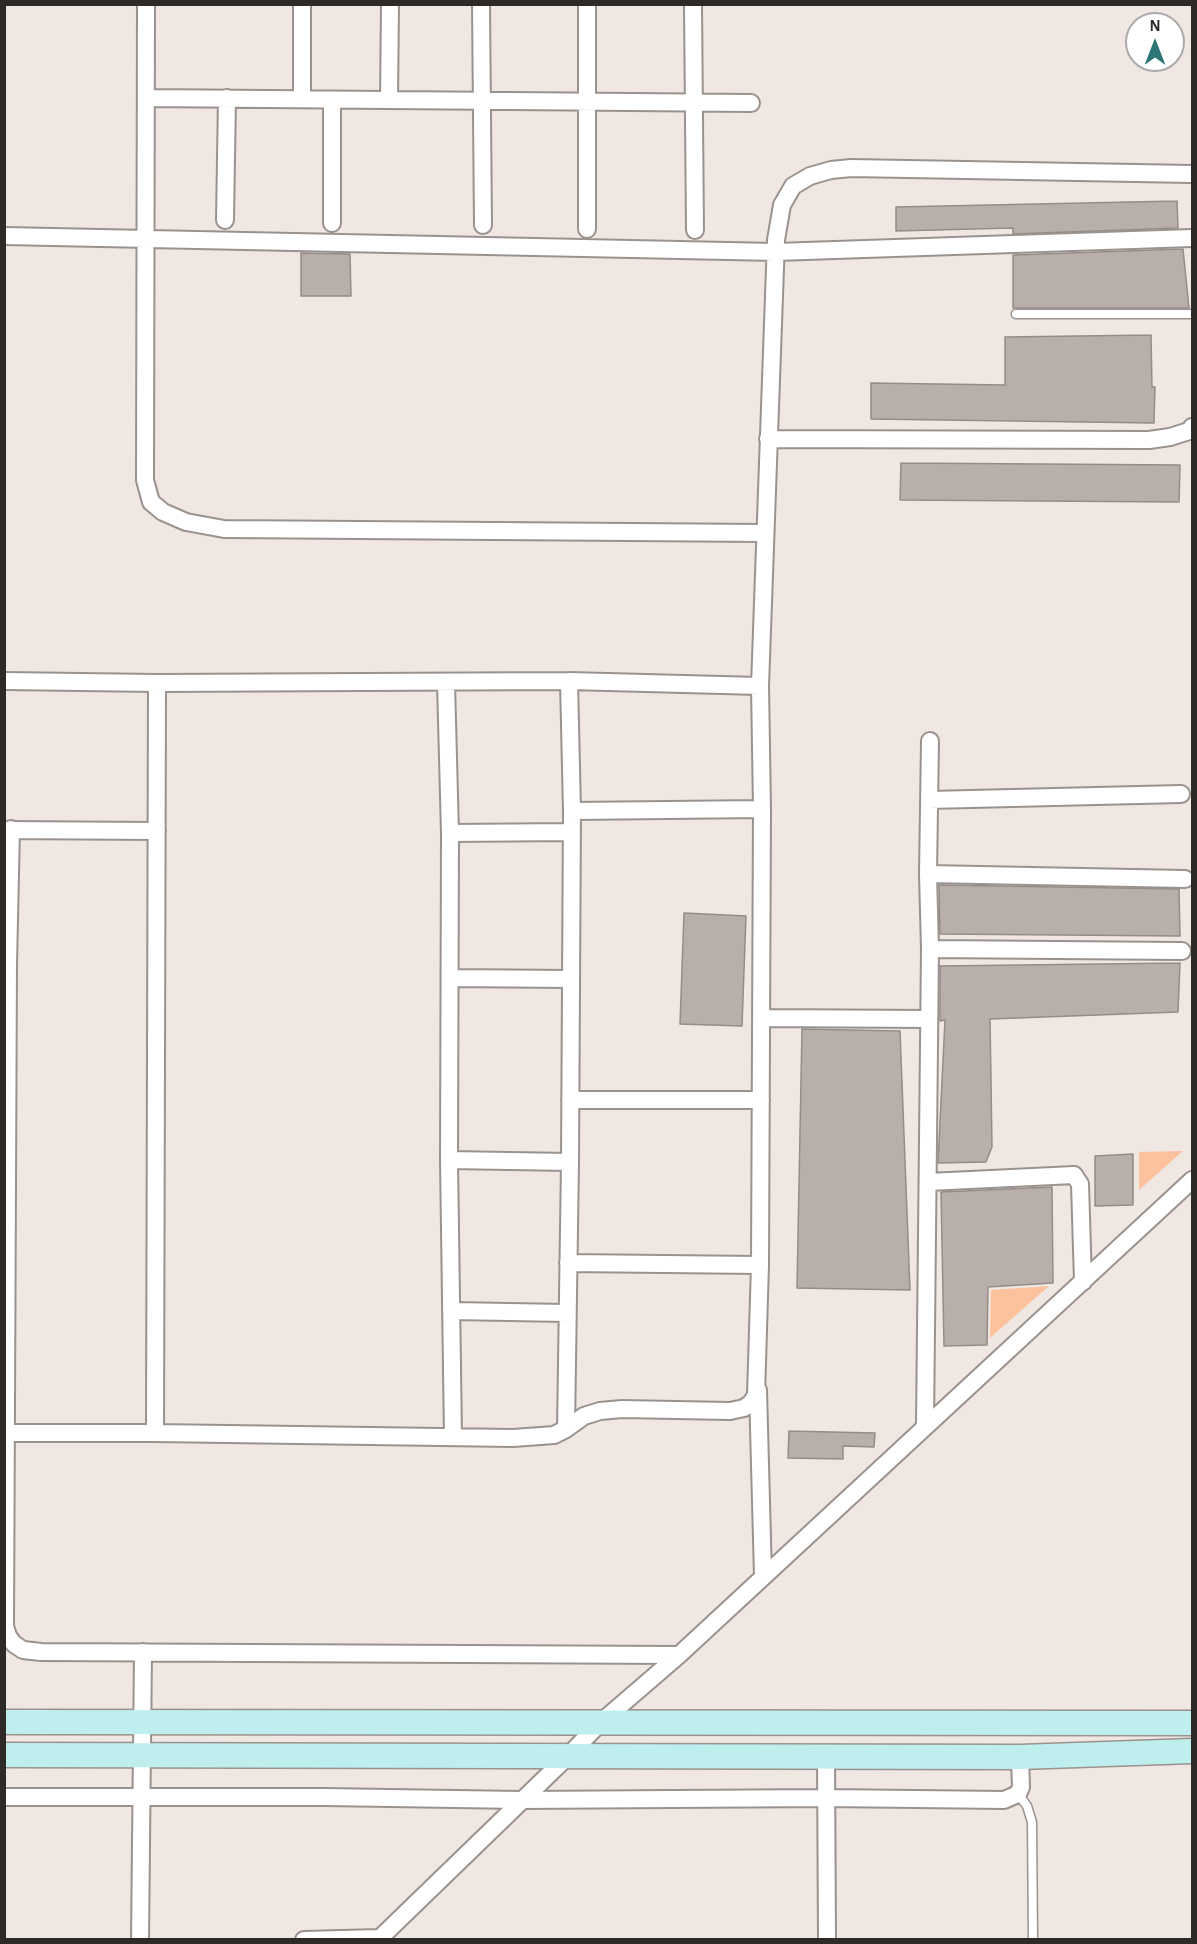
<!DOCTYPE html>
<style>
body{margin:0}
#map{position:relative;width:1197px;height:1944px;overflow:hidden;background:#f0e7e2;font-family:"Alegreya Sans",sans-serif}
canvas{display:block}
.frame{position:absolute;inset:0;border:6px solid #2d2a28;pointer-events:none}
.north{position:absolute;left:1125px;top:12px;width:60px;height:60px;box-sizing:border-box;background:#fff;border:2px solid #abaaa9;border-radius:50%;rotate:0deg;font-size:16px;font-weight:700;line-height:24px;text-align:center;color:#2d2a28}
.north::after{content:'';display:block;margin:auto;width:21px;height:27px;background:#2c7675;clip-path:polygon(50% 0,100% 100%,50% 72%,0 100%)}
</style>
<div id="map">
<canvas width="1197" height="1944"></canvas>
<div class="frame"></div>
<div class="north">N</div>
</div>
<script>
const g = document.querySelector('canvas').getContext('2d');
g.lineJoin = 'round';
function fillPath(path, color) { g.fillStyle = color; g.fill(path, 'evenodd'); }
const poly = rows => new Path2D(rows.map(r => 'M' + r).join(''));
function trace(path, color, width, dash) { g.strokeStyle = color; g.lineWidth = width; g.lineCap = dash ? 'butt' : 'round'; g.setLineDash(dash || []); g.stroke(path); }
fillPath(poly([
 [1183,1151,1139,1190,1139,1152],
 [1049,1286,990,1338,991,1290]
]), '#fbc29d');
const building = poly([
 [1177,201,1178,228,1013,234,1013,228,896,231,896,207,1177,201],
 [1183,249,1189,308,1013,308,1013,255,1183,249],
 [301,253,350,254,351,296,301,296,301,253],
 [1151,335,1152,387,1155,387,1154,423,871,419,871,383,1005,385,1005,337,1151,335],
 [901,463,1180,465,1179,502,900,500,901,463],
 [939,885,1179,889,1180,936,940,934,939,885],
 [684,913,746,916,742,1026,680,1024,684,913],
 [1180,963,1178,1012,990,1019,992,1147,986,1162,938,1163,945,1020,940,1021,940,966,1180,963],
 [802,1029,900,1031,910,1290,797,1288,802,1029],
 [1133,1154,1133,1205,1095,1206,1095,1156,1133,1154],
 [1052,1187,1053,1283,988,1287,987,1345,944,1346,941,1192,1052,1187],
 [789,1431,875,1433,874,1447,843,1446,843,1459,788,1458,789,1431]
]);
fillPath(building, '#b8afaa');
trace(building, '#948c87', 1.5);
const lane = poly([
 [1016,314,1192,314],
 [1018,1794,1027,1806,1032,1822,1033,1940]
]);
const street = poly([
 [146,4,145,480,151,502,163,512,186,522,224,529,764,533],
 [302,4,302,99],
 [481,4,483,225],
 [693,4,695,230],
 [146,98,751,103],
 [332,100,332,223],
 [389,100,390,4],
 [225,220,227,98],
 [587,229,587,4],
 [4,236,776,252,1192,238],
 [768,439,1149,440,1170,437,1189,431,1192,427],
 [4,681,157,683,569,681,760,686],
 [446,683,450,833,449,1160,453,1437],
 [929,800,1181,794],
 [572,811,762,809],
 [11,829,8,964,5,1626,8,1636,14,1644,23,1650,41,1652,679,1655],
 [4,830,157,831],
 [450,833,571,832],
 [928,874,1185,879],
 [930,949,1182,951],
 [451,978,570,979],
 [761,1018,929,1019],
 [570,1100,761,1100],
 [449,1160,570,1162],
 [928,1182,1074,1175,1080,1184,1083,1282],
 [568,1263,760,1265],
 [451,1311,567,1313],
 [758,1390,763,1576],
 [925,1425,930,949,928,874,930,741],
 [566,1429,570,1162,572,811,569,681],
 [4,1433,155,1433,513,1438,554,1435,566,1429,584,1416,600,1411,622,1409,730,1411,744,1408,751,1403,756,1395,760,1265,762,809,760,686,776,240,782,205,793,186,810,176,831,170,851,168,1192,174],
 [155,1433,157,683],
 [826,1756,827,1940],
 [4,1797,324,1797,521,1800,826,1798,1004,1800,1018,1794,1021,1787,1020,1757],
 [140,1940,143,1652],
 [304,1940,379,1938,379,1940],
 [378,1940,568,1756,600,1723,679,1655,1192,1180]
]);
const secondary = poly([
 [4,1722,1192,1723],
 [4,1755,1020,1757,1192,1751]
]);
trace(lane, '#9a928d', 11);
trace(street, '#9a928d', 20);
trace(secondary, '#9a928d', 27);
trace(lane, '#fff', 8);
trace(street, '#fff', 16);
trace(secondary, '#bfeeee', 24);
</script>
